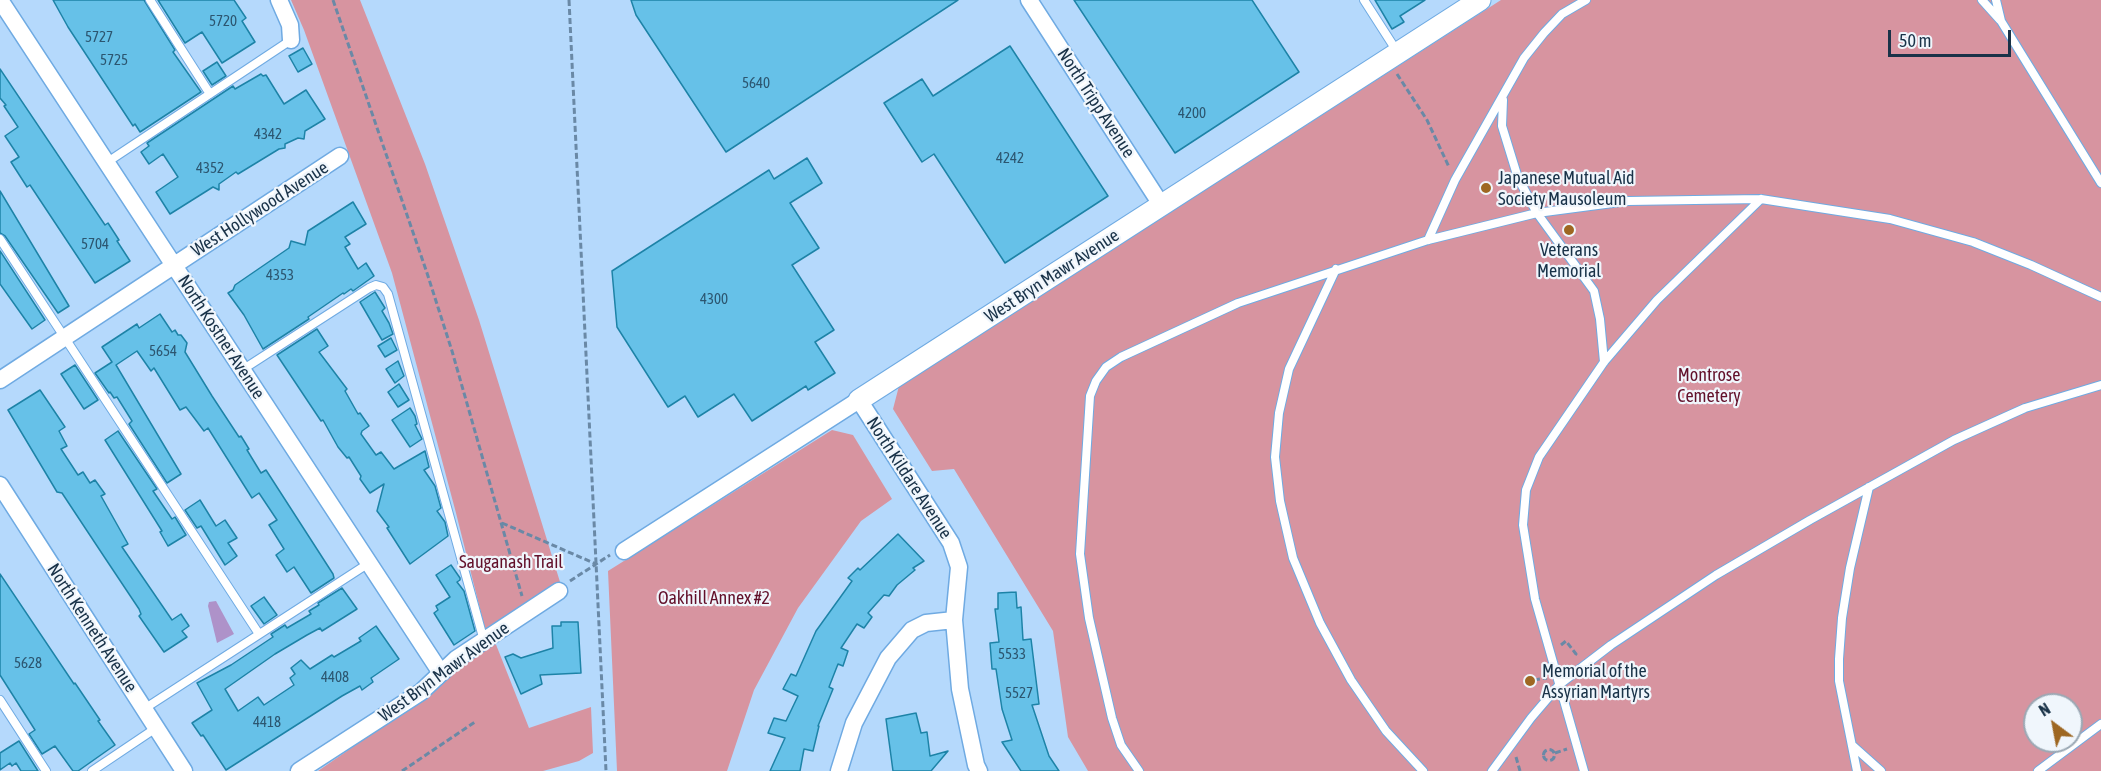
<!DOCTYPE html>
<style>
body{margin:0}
#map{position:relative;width:2101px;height:771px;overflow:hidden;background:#b5d9fc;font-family:"Asap Condensed",sans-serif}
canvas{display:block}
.north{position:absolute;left:2023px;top:693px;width:60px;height:60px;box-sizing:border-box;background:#f0f6fc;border:2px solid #9aa8b4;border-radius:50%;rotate:328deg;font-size:16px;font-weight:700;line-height:24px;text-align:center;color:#193248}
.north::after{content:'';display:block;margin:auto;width:21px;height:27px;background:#9e6722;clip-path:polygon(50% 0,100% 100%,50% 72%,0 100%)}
.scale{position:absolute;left:1888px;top:30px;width:123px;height:27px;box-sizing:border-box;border:3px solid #193248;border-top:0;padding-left:8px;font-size:18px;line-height:21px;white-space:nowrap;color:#193248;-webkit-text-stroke:4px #f0f6fc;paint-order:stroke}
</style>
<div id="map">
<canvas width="2101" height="771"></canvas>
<div class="north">N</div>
<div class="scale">50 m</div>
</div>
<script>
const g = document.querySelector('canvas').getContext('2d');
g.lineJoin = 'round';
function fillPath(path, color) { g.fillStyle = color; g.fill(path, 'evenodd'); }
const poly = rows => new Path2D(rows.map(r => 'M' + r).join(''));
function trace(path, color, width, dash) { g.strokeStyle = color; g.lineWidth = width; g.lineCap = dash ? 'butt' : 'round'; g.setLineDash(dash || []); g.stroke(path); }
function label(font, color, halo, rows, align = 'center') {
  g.font = font + ' "Asap Condensed",sans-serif'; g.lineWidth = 4.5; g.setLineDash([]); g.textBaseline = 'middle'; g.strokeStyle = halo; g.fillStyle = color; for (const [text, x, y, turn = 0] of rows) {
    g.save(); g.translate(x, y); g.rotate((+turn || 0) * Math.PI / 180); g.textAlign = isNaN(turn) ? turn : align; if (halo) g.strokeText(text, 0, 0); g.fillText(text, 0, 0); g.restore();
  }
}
fillPath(poly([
 [291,0,360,0,425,164,479,320,560,582,485,629,456,513,392,273,304,30],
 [1501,0,2101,0,2101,771,1088,771,1068,737,1053,631,954,469,932,471,893,409,899,386],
 [2035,705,2071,705,2071,741,2035,741],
 [832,430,853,435,892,499,861,521,798,608,754,690,727,771,617,771,608,571],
 [495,642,529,728,591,707,593,753,579,761,543,771,318,771,434,691,445,675]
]), '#d794a0');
fillPath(poly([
 [216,601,234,634,217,643,208,606,209,602]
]), '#ae92c9');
const building = poly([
 [53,0,144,0,175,50,173,52,201,92,140,132,135,124,133,126,68,27,53,0],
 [158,0,234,0,246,18,242,21,255,42,222,63,202,32,185,43,158,0],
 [631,0,958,0,726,152,636,15,631,0],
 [1074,0,1252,0,1299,72,1175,153,1074,0],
 [1375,0,1425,0,1400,16,1404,22,1392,29,1375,0],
 [1010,46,1108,196,1005,263,934,154,922,162,884,103,922,79,933,96,1010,46],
 [303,48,312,64,298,72,289,56,303,48],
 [217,62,226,76,212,85,203,71,217,62],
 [0,69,105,225,108,223,119,240,117,241,130,261,95,283,30,185,27,187,11,162,19,157,5,136,18,127,4,106,6,105,0,98,0,69],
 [261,74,263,76,266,75,284,104,306,90,325,119,305,131,304,139,298,138,285,144,285,148,279,149,238,174,236,172,219,184,219,190,213,187,170,214,156,192,178,177,163,154,149,164,141,152,149,146,147,143,233,86,235,89,261,74],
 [807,158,822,183,790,203,819,248,792,265,834,330,815,342,835,373,808,390,806,386,752,421,734,394,698,417,685,396,668,407,617,327,612,271,769,170,774,179,807,158],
 [0,191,69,306,58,313,5,236,0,233,0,191],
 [353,202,366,224,345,237,350,244,345,247,358,269,366,263,374,276,353,291,351,289,344,294,343,293,308,317,309,319,263,349,244,315,228,293,233,290,235,285,289,248,291,241,305,245,308,231,353,202],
 [0,251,45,320,32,329,0,284,0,251],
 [375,292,385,308,382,311,389,323,393,334,382,340,360,302,375,292],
 [160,314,172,332,175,330,178,335,181,335,187,343,185,352,212,396,239,437,241,436,249,449,247,450,261,473,266,470,333,574,334,578,311,593,294,567,287,572,276,555,284,549,269,525,277,520,259,493,252,498,208,428,204,431,186,407,180,410,154,368,151,371,137,351,116,365,181,474,167,483,129,424,132,421,117,397,114,398,110,392,109,393,95,373,112,362,102,347,137,324,139,328,160,314],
 [317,329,328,346,319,352,347,389,345,391,358,414,360,413,369,426,362,431,361,434,376,455,381,452,394,469,425,451,429,467,424,470,435,486,441,508,437,511,445,522,448,536,410,564,387,528,389,527,377,511,384,484,370,493,360,479,361,476,349,457,347,458,338,447,323,420,321,421,277,355,317,329],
 [391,338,397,350,385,357,378,346,391,338],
 [398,361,404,376,395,383,386,369,398,361],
 [75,365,98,400,84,409,61,374,75,365],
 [399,384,409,400,398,407,388,392,399,384],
 [40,390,65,427,59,431,67,446,61,449,78,475,83,472,90,483,95,480,105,494,101,496,128,544,122,547,172,620,181,614,189,626,182,631,187,637,164,652,139,616,141,614,139,609,105,558,62,493,57,492,8,410,40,390],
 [410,408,415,416,417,424,415,425,422,439,410,447,392,420,410,408],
 [118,431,157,489,153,491,172,519,175,517,186,535,168,546,160,532,162,531,105,440,118,431],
 [200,500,216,526,225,520,237,538,228,543,237,556,225,565,201,526,197,528,185,510,200,500],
 [898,534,924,561,913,568,915,570,897,585,889,596,884,595,868,613,872,617,864,628,857,624,841,648,848,651,843,666,838,664,829,687,833,689,818,726,819,726,813,751,804,749,800,771,770,771,785,738,768,733,774,718,786,721,798,696,783,689,791,674,796,676,816,631,852,581,848,578,858,568,860,570,898,534],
 [451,565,460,578,460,580,457,582,464,591,475,631,454,645,434,613,438,610,436,606,450,597,436,575,451,565],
 [0,574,74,684,75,683,100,720,98,721,115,745,78,771,73,771,55,746,42,754,29,734,35,730,0,675,0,574],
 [342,588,357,609,322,631,320,628,307,635,275,654,225,689,238,711,258,697,264,705,294,685,290,678,295,674,291,668,301,660,310,669,332,655,334,657,361,641,359,638,376,626,399,659,371,678,373,682,362,690,360,686,342,696,226,770,203,735,201,736,192,723,212,710,197,683,231,665,273,637,271,634,285,625,287,628,311,614,309,611,319,605,318,603,342,588],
 [1016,592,1017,608,1021,607,1023,640,1031,639,1039,704,1032,705,1049,756,1059,771,1021,771,1002,742,1012,740,1002,709,996,669,992,669,990,643,999,642,995,609,998,609,998,593,1016,592],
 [264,597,277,615,264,624,251,606,264,597],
 [561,622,578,622,581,673,540,675,542,684,521,694,505,657,513,654,521,658,553,648,552,626,561,626,561,622],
 [916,713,921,733,927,732,930,756,948,751,931,771,893,771,886,719,916,713],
 [19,741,38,771,21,771,16,763,12,766,10,763,0,770,0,753,19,741]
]);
fillPath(building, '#66c1e8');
trace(building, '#1d83a7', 1.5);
const service = poly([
 [150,0,210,94],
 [1364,0,1398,53],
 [1982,0,2000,20],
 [1996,0,2001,21,2101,183],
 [1503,100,1502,126,1518,178,1537,213,1594,291,1600,319,1604,362],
 [106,163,291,40],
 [0,239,259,634],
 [1428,240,1455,180,1524,58,1544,33,1562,14,1586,0],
 [1336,269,1289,369,1279,413,1275,457,1280,501,1293,558,1320,623,1351,680,1386,731,1423,771],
 [242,370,369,288,376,285,383,287,388,294,484,641],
 [0,700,46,771],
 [144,709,369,563],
 [1853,746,1881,771],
 [92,771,156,728],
 [1139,771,1121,745,1112,718,1089,618,1080,554,1090,396,1096,381,1106,367,1121,357,1238,303,1428,240,1537,213,1628,201,1761,199,1890,219,1973,242,2031,265,2101,297],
 [1492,771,1531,718,1560,684,1611,645,1716,575,1810,520,1954,440,2025,408,2101,385],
 [1584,771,1535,599,1523,525,1526,490,1539,457,1604,362,1657,300,1761,199],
 [1857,771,1839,681,1839,659,1842,618,1850,568,1869,487],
 [2038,771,2101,724]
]);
const minor = poly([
 [0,0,441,673],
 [279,0,290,25,291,40],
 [1029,0,1162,206],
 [0,380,340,156],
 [0,485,184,771],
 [624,551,859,400,951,543,959,567,954,620,960,689,976,765,979,771],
 [299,771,421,692,456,659,559,591],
 [839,771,854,723,888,658,912,630,926,623,954,620]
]);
const tertiary = poly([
 [859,400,1480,0]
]);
trace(service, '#6faae2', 10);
trace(minor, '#6faae2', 19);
trace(tertiary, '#6faae2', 23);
trace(poly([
 [333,0,427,273,452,351,522,596],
 [569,0,606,771],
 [1397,74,1427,120,1449,167],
 [502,523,596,564],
 [570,581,610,555],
 [1561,645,1566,641,1576,654,1574,656],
 [1534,680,1547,678],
 '1543.5 755a5.5 5.5 0 1 1 11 0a5.5 5.5 0 1 1-11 0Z',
 [1555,753,1567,749],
 [1516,757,1520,771],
 [402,771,475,722]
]), '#6a89a6', 3, [6, 3]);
trace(service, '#fff', 8);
trace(minor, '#fff', 16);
trace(tertiary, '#fff', 21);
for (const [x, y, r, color] of [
 [1486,188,6,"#9e6722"],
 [1569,230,6,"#9e6722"],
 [1530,681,6,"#9e6722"]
]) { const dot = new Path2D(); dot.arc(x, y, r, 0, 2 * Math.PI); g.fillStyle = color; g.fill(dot); trace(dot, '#f0f6fc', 2); }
label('15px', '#2c5670', null, [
 ["5720",223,21],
 ["5727",99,37],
 ["5725",114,60],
 ["5640",756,83],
 ["4200",1192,113],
 ["4342",268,134],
 ["4242",1010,158],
 ["4352",210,168],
 ["5704",95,244],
 ["4353",280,275],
 ["4300",714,299],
 ["5654",163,351],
 ["5533",1012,654],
 ["5628",28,663],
 ["4408",335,677],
 ["5527",1019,693],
 ["4418",267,722]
]);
label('18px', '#193248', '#f0f6fc', [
 ["North Tripp Avenue",1096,103,57],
 ["West Hollywood Avenue",260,209,-33],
 ["West Bryn Mawr Avenue",1052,276,-33],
 ["North Kostner Avenue",221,337,57],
 ["North Kildare Avenue",909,478,57],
 ["North Kenneth Avenue",92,628,57],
 ["West Bryn Mawr Avenue",444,672,-36]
]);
label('18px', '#193248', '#f0f6fc', [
 ["Japanese Mutual Aid",1498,178],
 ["Society Mausoleum",1498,199],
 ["Veterans",1569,250,"center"],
 ["Memorial",1569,271,"center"],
 ["Memorial of the",1542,671],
 ["Assyrian Martyrs",1542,692]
], 'left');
label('18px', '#62102a', '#f0f6fc', [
 ["Montrose",1709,375],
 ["Cemetery",1709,396],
 ["Sauganash Trail",511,562],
 ["Oakhill Annex #2",714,598]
]);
</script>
